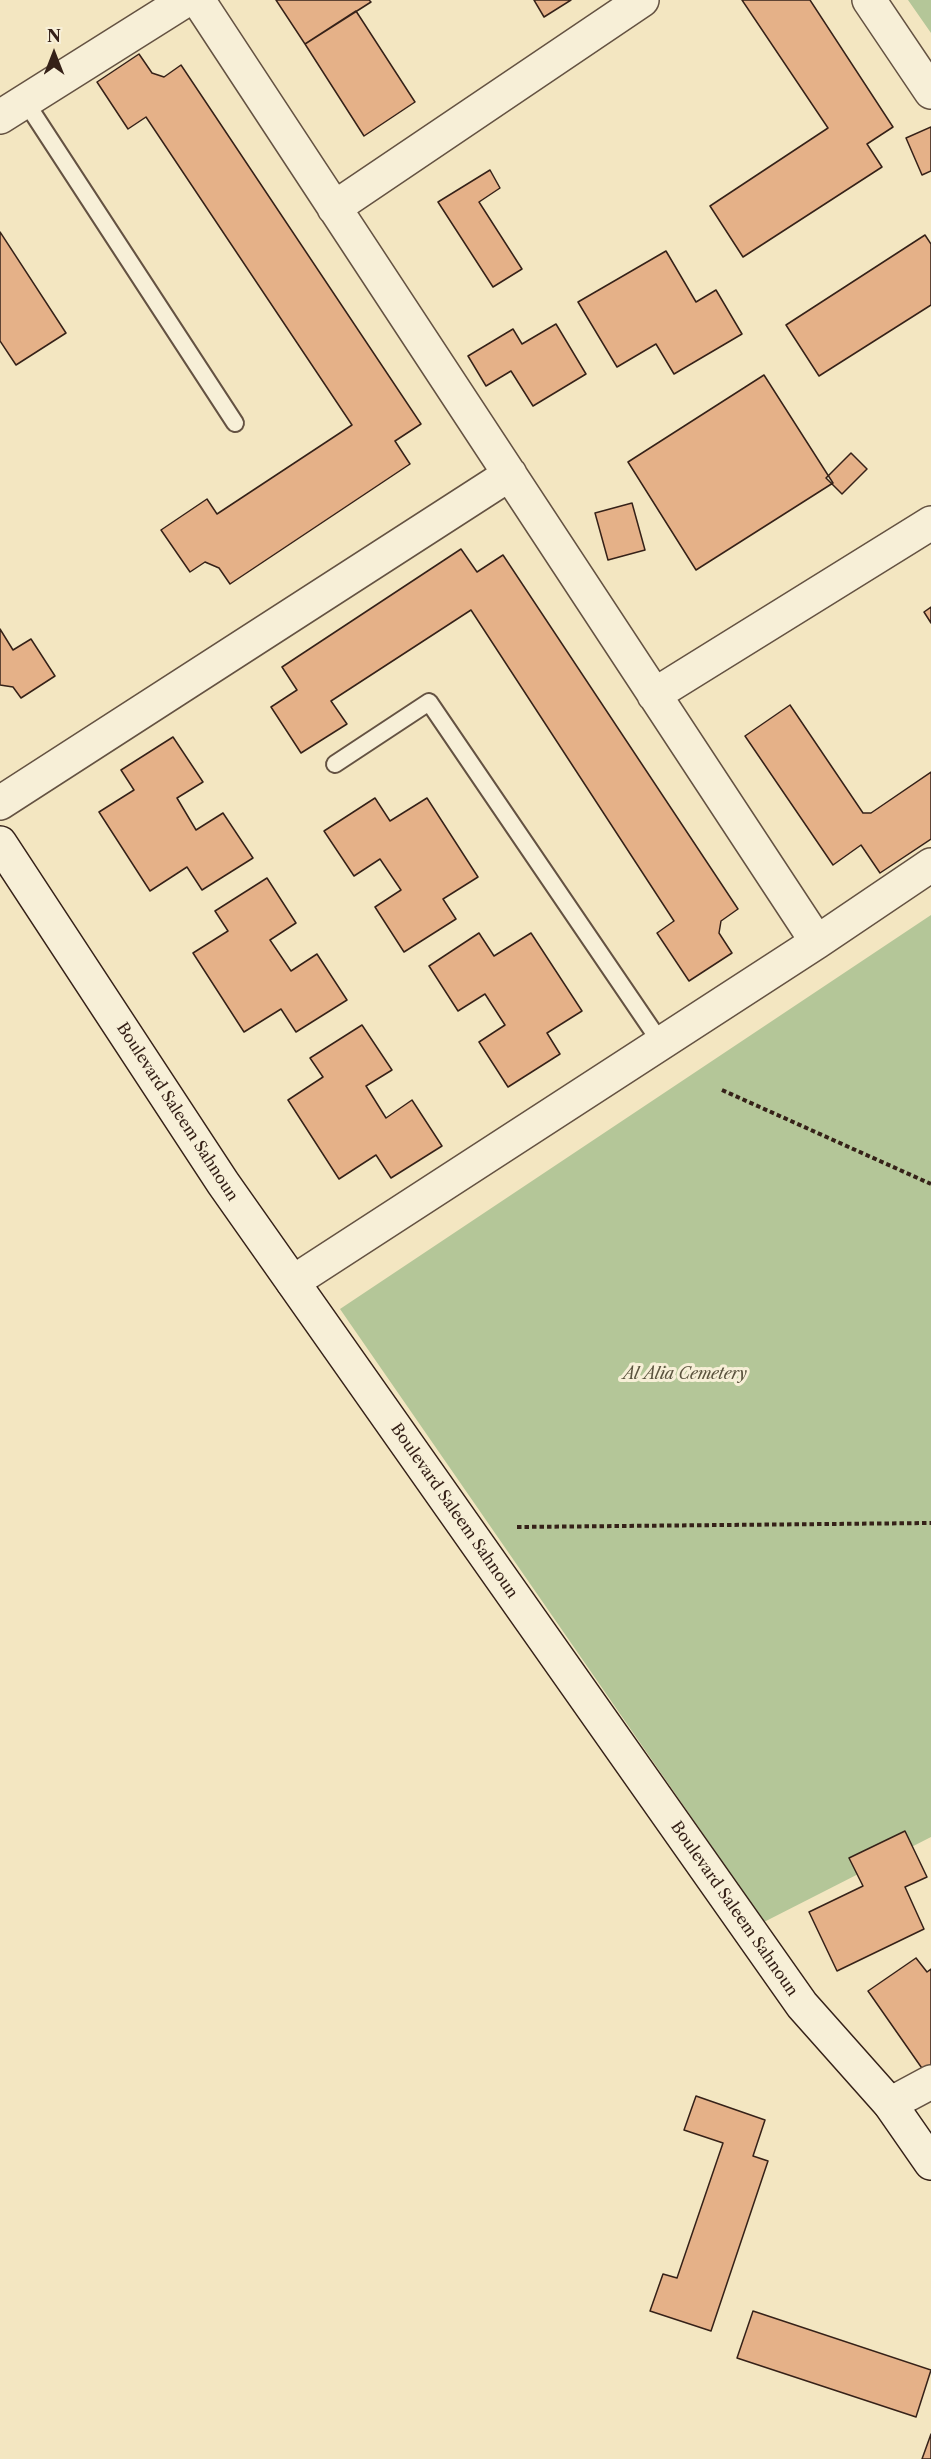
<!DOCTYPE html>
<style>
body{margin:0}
#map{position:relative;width:931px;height:2459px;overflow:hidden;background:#f3e6c1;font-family:"Libre Caslon Text",serif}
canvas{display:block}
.north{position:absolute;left:24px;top:24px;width:60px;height:60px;-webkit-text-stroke:4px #f7efd7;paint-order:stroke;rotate:0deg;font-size:16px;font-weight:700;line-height:24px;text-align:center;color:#352118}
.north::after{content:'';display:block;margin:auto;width:21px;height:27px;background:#352118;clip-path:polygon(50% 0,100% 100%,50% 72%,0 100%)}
</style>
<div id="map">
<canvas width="931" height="2459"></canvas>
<div class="north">N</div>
</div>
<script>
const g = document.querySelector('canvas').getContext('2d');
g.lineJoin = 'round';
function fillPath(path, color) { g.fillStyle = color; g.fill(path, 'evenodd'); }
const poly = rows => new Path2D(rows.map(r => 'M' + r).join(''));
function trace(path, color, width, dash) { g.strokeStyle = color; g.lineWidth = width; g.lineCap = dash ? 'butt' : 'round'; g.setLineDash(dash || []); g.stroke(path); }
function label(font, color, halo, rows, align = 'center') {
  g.font = font + ' "Libre Caslon Text",serif'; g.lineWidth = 6; g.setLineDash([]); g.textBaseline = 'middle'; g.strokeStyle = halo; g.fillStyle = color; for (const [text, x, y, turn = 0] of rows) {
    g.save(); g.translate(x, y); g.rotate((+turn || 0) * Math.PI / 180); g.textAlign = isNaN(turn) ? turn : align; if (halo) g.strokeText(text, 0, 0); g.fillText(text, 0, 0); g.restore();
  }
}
fillPath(poly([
 [908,0,931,0,931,33],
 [931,915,931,1837,764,1922,340,1309]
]), '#b4c698');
const building = poly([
 [276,0,369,0,371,2,305,44,276,0],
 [534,0,571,0,544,17,534,0],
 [742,0,810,0,893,127,867,144,882,167,743,257,710,206,828,128,742,0],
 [356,11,415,102,364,136,305,44,356,11],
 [139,54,152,73,164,77,181,65,421,424,395,441,410,464,230,584,219,568,205,562,190,572,161,530,207,499,217,514,352,425,146,117,128,129,97,82,139,54],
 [931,127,931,171,922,175,906,138,931,127],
 [490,170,500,188,479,202,522,269,493,287,438,202,490,170],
 [0,232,66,333,16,365,0,341,0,232],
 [925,235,931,244,931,305,819,376,786,325,925,235],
 [666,251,696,302,716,290,742,334,674,374,656,344,617,367,578,302,666,251],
 [556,324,586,374,533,406,511,371,486,386,468,356,513,329,522,344,556,324],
 [764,375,833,483,696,570,628,462,764,375],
 [851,453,867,469,842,494,826,478,851,453],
 [632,503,645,550,608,560,595,513,632,503],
 [461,549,477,572,503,555,738,909,721,921,719,933,732,953,689,981,657,933,674,921,471,610,331,701,347,724,301,753,271,707,297,690,282,667,461,549],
 [931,607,931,623,924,612,931,607],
 [0,629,13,650,31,639,55,676,21,698,13,687,0,685,0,629],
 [790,705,863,813,871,813,931,772,931,839,880,873,861,845,833,865,745,736,790,705],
 [173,737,203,782,177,798,196,830,223,813,253,858,202,890,187,867,150,891,99,812,134,790,121,770,173,737],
 [375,798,390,821,427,798,478,877,443,899,456,919,404,952,375,907,401,890,380,859,354,876,324,831,375,798],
 [267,878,296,923,270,940,291,971,317,954,347,1000,296,1032,281,1009,244,1032,193,953,228,931,215,911,267,878],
 [479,933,494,956,531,933,582,1011,547,1033,560,1054,508,1087,479,1042,505,1025,485,994,458,1011,429,966,479,933],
 [362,1025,392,1070,366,1086,386,1118,412,1100,442,1146,391,1178,376,1155,339,1179,288,1100,323,1077,310,1058,362,1025],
 [905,1831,927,1877,905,1887,924,1929,837,1971,809,1912,863,1886,849,1858,905,1831],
 [916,1958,927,1972,931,1969,931,2071,926,2074,868,1991,916,1958],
 [696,2096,765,2120,753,2156,768,2161,711,2331,650,2311,663,2274,677,2278,723,2143,684,2130,696,2096],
 [753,2311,931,2370,916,2417,737,2358,753,2311],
 [931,2434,931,2459,922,2459,931,2434]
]);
fillPath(building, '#e5b188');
trace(building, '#352118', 1.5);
const lane = poly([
 [25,101,235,423],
 [335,764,429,702,661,1043]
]);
const street = poly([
 [198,0,817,942],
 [869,0,931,92],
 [0,117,186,0],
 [334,208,642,0],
 [654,695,931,523],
 [0,803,510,474],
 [293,1282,817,942,931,865],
 [890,2104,931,2082]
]);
const secondary = poly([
 [0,843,223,1183,802,2005,890,2104,931,2163]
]);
trace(lane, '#645242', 20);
trace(street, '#645242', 36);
trace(secondary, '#352118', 36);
trace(poly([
 [722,1090,931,1184],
 [517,1527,931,1523]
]), '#352118', 4, [4.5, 3]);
trace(lane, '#f7efd7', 16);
trace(street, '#f7efd7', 33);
trace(secondary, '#f7efd7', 33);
label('16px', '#352118', '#f7efd7', [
 ["Boulevard Saleem Sahnoun",177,1112,57],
 ["Boulevard Saleem Sahnoun",454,1511,55],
 ["Boulevard Saleem Sahnoun",734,1909,55]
]);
label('italic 16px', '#5b533e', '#f7efd7', [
 ["Al Alia Cemetery",685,1374]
]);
</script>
